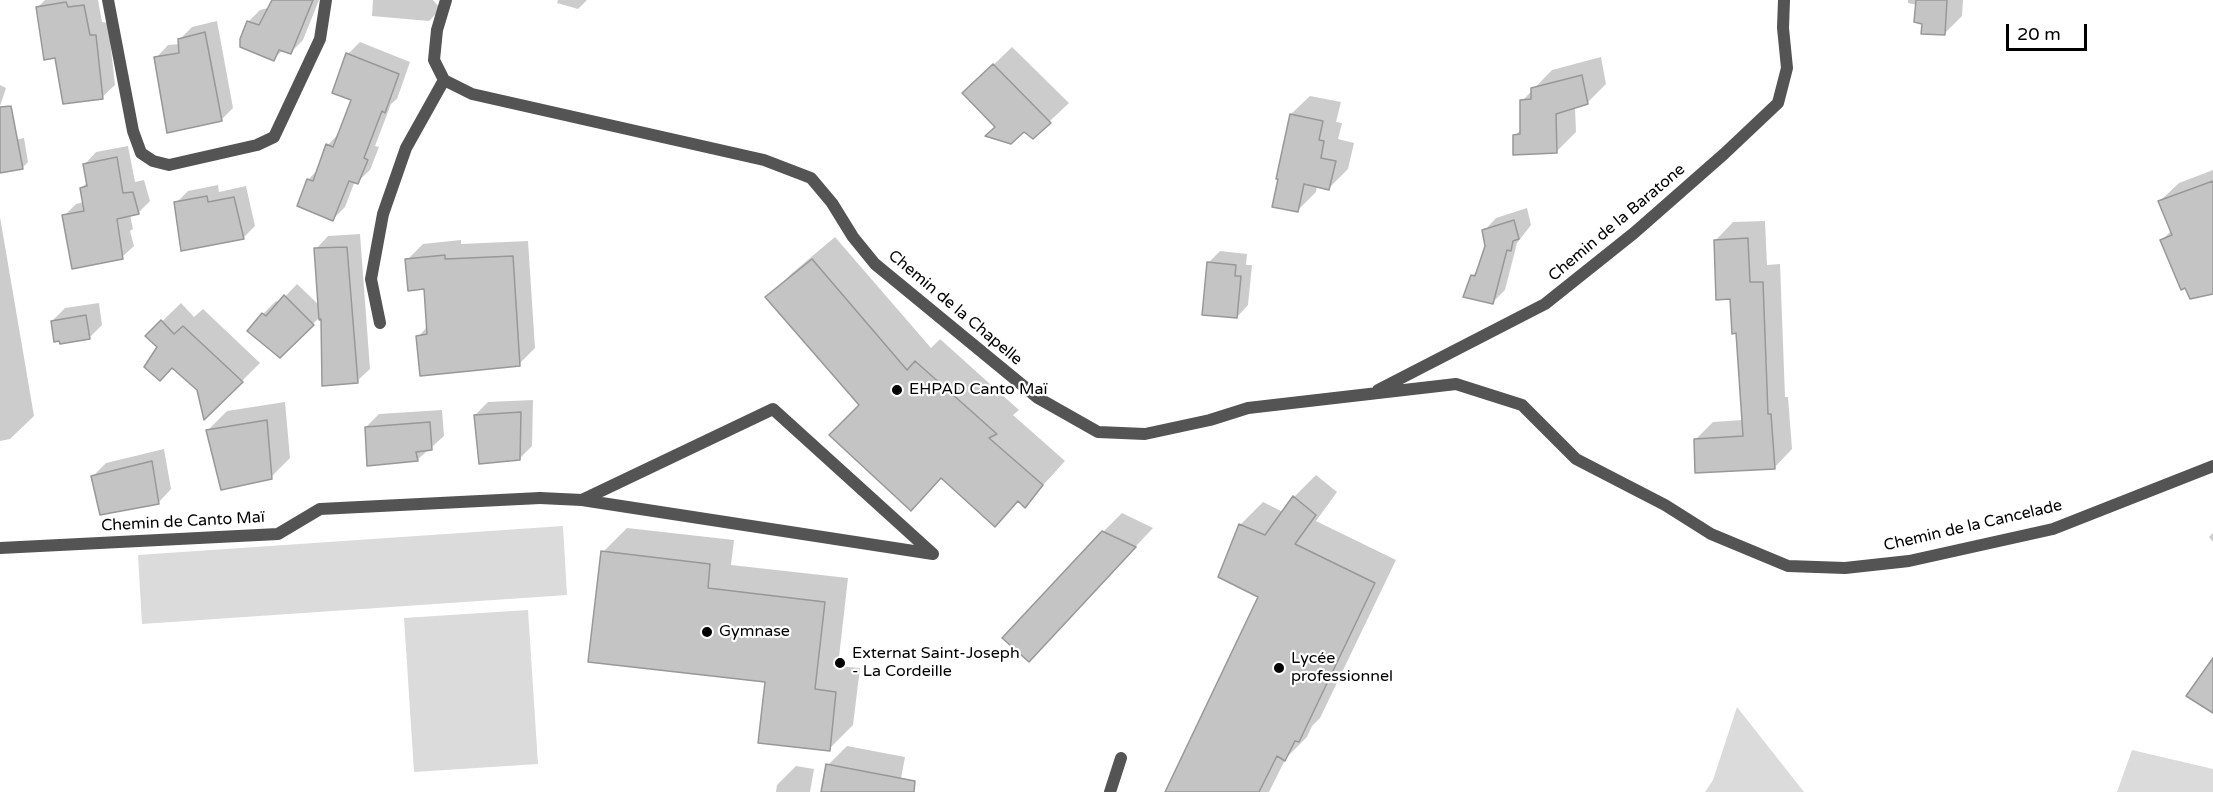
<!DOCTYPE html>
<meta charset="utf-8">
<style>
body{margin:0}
#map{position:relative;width:2213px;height:792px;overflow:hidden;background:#fff;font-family:"Varela Round",sans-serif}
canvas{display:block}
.scale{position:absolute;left:2006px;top:24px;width:81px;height:27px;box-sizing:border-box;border:3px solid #000;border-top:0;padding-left:8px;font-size:18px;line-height:21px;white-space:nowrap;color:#000;-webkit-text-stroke:4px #fff;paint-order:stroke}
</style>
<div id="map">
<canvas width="2213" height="792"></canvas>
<div class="scale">20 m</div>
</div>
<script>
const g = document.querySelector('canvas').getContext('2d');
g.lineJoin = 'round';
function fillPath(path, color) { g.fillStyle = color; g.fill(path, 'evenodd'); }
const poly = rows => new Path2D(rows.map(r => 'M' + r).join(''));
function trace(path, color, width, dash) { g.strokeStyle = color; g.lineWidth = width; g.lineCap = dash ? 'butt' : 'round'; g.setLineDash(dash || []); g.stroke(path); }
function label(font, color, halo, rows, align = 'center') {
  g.font = font + ' "Varela Round",sans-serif'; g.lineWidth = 4.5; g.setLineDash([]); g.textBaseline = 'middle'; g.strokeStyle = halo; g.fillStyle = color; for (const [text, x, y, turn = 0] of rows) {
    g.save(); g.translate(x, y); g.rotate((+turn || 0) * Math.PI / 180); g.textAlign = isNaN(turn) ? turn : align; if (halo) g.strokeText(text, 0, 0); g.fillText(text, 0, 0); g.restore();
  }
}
fillPath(poly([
 [563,526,567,595,142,624,138,555],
 [528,610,538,764,414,772,404,618],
 [1737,707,1804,792,1705,792,1713,780],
 [2132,750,2213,769,2213,792,2117,792]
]), '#dbdbdb');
fillPath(poly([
 [45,0,98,0,102,22,108,23,115,85,102,97,56,56,38,7],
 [298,0,319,0,303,40,291,52,283,50,273,59,248,22,260,10],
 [373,0,433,0,441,9,429,21,372,16],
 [558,0,587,0,578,9,557,3],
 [1908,0,1963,0,1962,16,1944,34,1924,22,1917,5,1908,3],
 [217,21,233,108,221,120,156,58,168,45,180,44,179,40,192,27],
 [360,42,410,62,397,99,391,104,375,146,379,147,370,170,357,182,355,181,345,207,333,219,308,180,319,168,328,145,340,132,353,99,348,54],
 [1012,47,1069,103,1033,137,1024,130,996,127,983,75],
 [1601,57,1606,84,1587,103,1575,107,1576,132,1557,151,1514,136,1522,129,1522,101,1552,70],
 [0,85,6,88,0,106],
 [1310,96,1341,102,1336,122,1342,123,1338,139,1354,143,1348,169,1329,188,1317,186,1316,192,1297,211,1291,114],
 [24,138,28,162,22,168,0,171,0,142],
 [128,146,135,182,144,180,150,201,138,213,130,215,133,229,130,231,134,246,122,257,64,216,76,204,84,202,81,188,88,182,85,164,96,152],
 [2213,170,2213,292,2162,240,2172,230,2160,201,2179,183],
 [218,185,219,192,246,186,255,226,243,238,176,203,188,191],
 [1527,208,1531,225,1517,243,1505,290,1492,303,1472,276,1478,270,1486,246,1484,231,1496,218],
 [0,217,34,416,10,439,0,441],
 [1765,221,1767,265,1780,264,1785,397,1788,397,1792,449,1775,467,1696,439,1713,422,1743,420,1738,332,1732,297,1716,240,1733,222],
 [360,234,370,369,357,381,322,315,280,356,263,314,276,301,279,303,297,284,319,305,316,249,328,236],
 [835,237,931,348,940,339,1019,410,1013,415,1065,461,1025,505,1019,501,995,525,942,477,911,509,861,405,768,298,791,274],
 [461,240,461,244,528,241,535,348,519,364,418,337,428,326,426,287,407,260,423,244],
 [1220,251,1247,254,1246,265,1252,265,1248,305,1237,317,1208,263],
 [99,303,102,325,90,337,52,321,65,308],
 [181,303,194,317,203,309,260,363,242,381,198,389,147,336],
 [533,400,532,446,519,459,475,415,488,402],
 [285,402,290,458,271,477,208,430,227,411],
 [442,410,444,436,417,460,366,427,379,414],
 [164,449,171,489,159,502,93,476,106,463],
 [1316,475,1337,492,1316,521,1396,560,1320,718,1312,726,1307,737,1286,758,1269,792,1168,792,1260,597,1220,577,1241,524,1263,502,1283,512,1294,497],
 [1122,513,1153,528,1047,641,1103,532],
 [627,528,734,540,731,565,848,578,838,666,860,668,853,725,829,749,767,681,603,552],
 [2213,533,2213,542,2209,537],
 [847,746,905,757,900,784,893,792,823,792,828,765],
 [796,766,814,769,810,792,776,792,777,785]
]), '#0003');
const building = poly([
 [272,0,313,0,291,54,279,50,274,61,240,47,240,39,247,21,259,25,272,0],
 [1916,0,1947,0,1945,35,1921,34,1922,24,1914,22,1916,0],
 [66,2,68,7,84,5,90,35,96,35,103,99,63,104,55,58,44,60,36,7,66,2],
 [205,32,222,121,167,133,154,57,179,53,178,39,205,32],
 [346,53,399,74,385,113,382,111,364,158,368,160,358,184,349,181,333,221,297,206,307,179,313,181,326,144,333,147,351,100,332,93,346,53],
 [993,64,1051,123,1033,139,1024,132,1011,144,985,136,995,127,962,93,993,64],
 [1582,75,1588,104,1556,114,1557,153,1513,155,1513,135,1520,134,1520,100,1531,99,1531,88,1582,75],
 [11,106,23,169,0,173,0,107,11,106],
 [1290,114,1323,121,1319,140,1324,141,1321,158,1336,161,1329,190,1304,184,1298,212,1272,207,1278,179,1276,179,1290,114],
 [117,157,123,193,133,192,139,214,117,219,123,259,72,269,62,215,84,211,80,188,87,186,83,164,117,157],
 [2213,181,2213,294,2190,299,2185,288,2181,290,2160,240,2172,235,2158,201,2213,181],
 [207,196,208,202,234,197,244,239,181,251,174,202,207,196],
 [1514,220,1519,239,1513,241,1511,251,1507,250,1493,304,1463,297,1471,275,1475,276,1485,246,1482,230,1514,220],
 [1748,238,1750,282,1763,282,1768,414,1771,414,1775,469,1695,473,1694,439,1743,436,1736,333,1732,334,1730,299,1716,300,1714,240,1748,238],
 [347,247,358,383,322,386,321,319,319,320,314,248,347,247],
 [445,255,445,259,513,256,520,366,420,376,416,336,427,334,424,289,408,291,405,259,445,255],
 [812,259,907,370,915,361,997,434,989,438,1043,485,1025,508,1018,501,995,527,941,478,911,511,829,435,859,405,765,297,812,259],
 [1207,262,1236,265,1235,276,1241,276,1237,318,1202,315,1207,262],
 [284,295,314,325,280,358,247,331,262,313,266,316,284,295],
 [86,315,90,339,60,344,59,341,54,342,51,321,86,315],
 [161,320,174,334,183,326,243,382,204,420,197,390,172,368,160,381,144,367,157,347,145,336,161,320],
 [521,412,520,460,479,464,474,415,521,412],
 [267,420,272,479,221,490,206,430,267,420],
 [430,422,432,450,416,452,418,461,367,466,365,427,430,422],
 [152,461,159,504,100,515,91,476,152,461],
 [1293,496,1316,515,1295,544,1375,583,1299,742,1295,741,1285,761,1277,756,1259,792,1165,792,1258,597,1218,577,1239,524,1265,535,1293,496],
 [1102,531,1136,547,1029,662,1002,638,1102,531],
 [601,551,710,564,708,588,825,602,815,689,836,692,830,751,758,743,765,682,588,662,601,551],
 [2213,658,2213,713,2186,696,2213,658],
 [826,764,915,781,914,792,821,792,826,764]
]);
fillPath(building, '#c4c4c4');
trace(building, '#989898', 1.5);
trace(poly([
 [540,498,582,500,933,554,773,409,582,500],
 [1110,792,1121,758]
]), '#545454', 12);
trace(poly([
 [108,0,133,131,141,153,153,161,169,165,257,145,274,137,320,39,326,0],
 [446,0,437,30,434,60,444,80,472,94,764,160,811,178,832,203,853,237,875,264,1038,398,1098,432,1145,434,1210,420,1248,408,1456,384,1522,405,1576,459,1665,505,1711,534,1788,566,1845,568,1909,561,2053,529,2213,466],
 [380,323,371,279,383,214,406,148,444,80],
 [1378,390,1545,304,1634,233,1724,154,1778,103,1787,68,1783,28,1784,0],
 [0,548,278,534,320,509,540,498]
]), '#545454', 12);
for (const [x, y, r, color] of [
 [897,390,6,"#000"],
 [707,632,6,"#000"],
 [840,663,6,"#000"],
 [1279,668,6,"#000"]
]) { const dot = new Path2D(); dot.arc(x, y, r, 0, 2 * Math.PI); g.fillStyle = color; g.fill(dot); trace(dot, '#fff', 2); }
label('16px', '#000', '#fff', [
 ["Chemin de la Baratone",1617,223,-40],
 ["Chemin de la Chapelle",955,308,40],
 ["Chemin de Canto Maï",183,522,-3],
 ["Chemin de la Cancelade",1973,526,-13]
]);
label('16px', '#000', '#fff', [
 ["EHPAD Canto Maï",909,390],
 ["Gymnase",719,632],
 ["Externat Saint-Joseph",852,654],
 ["- La Cordeille",852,672],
 ["Lycée",1291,659],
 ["professionnel",1291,677]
], 'left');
</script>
